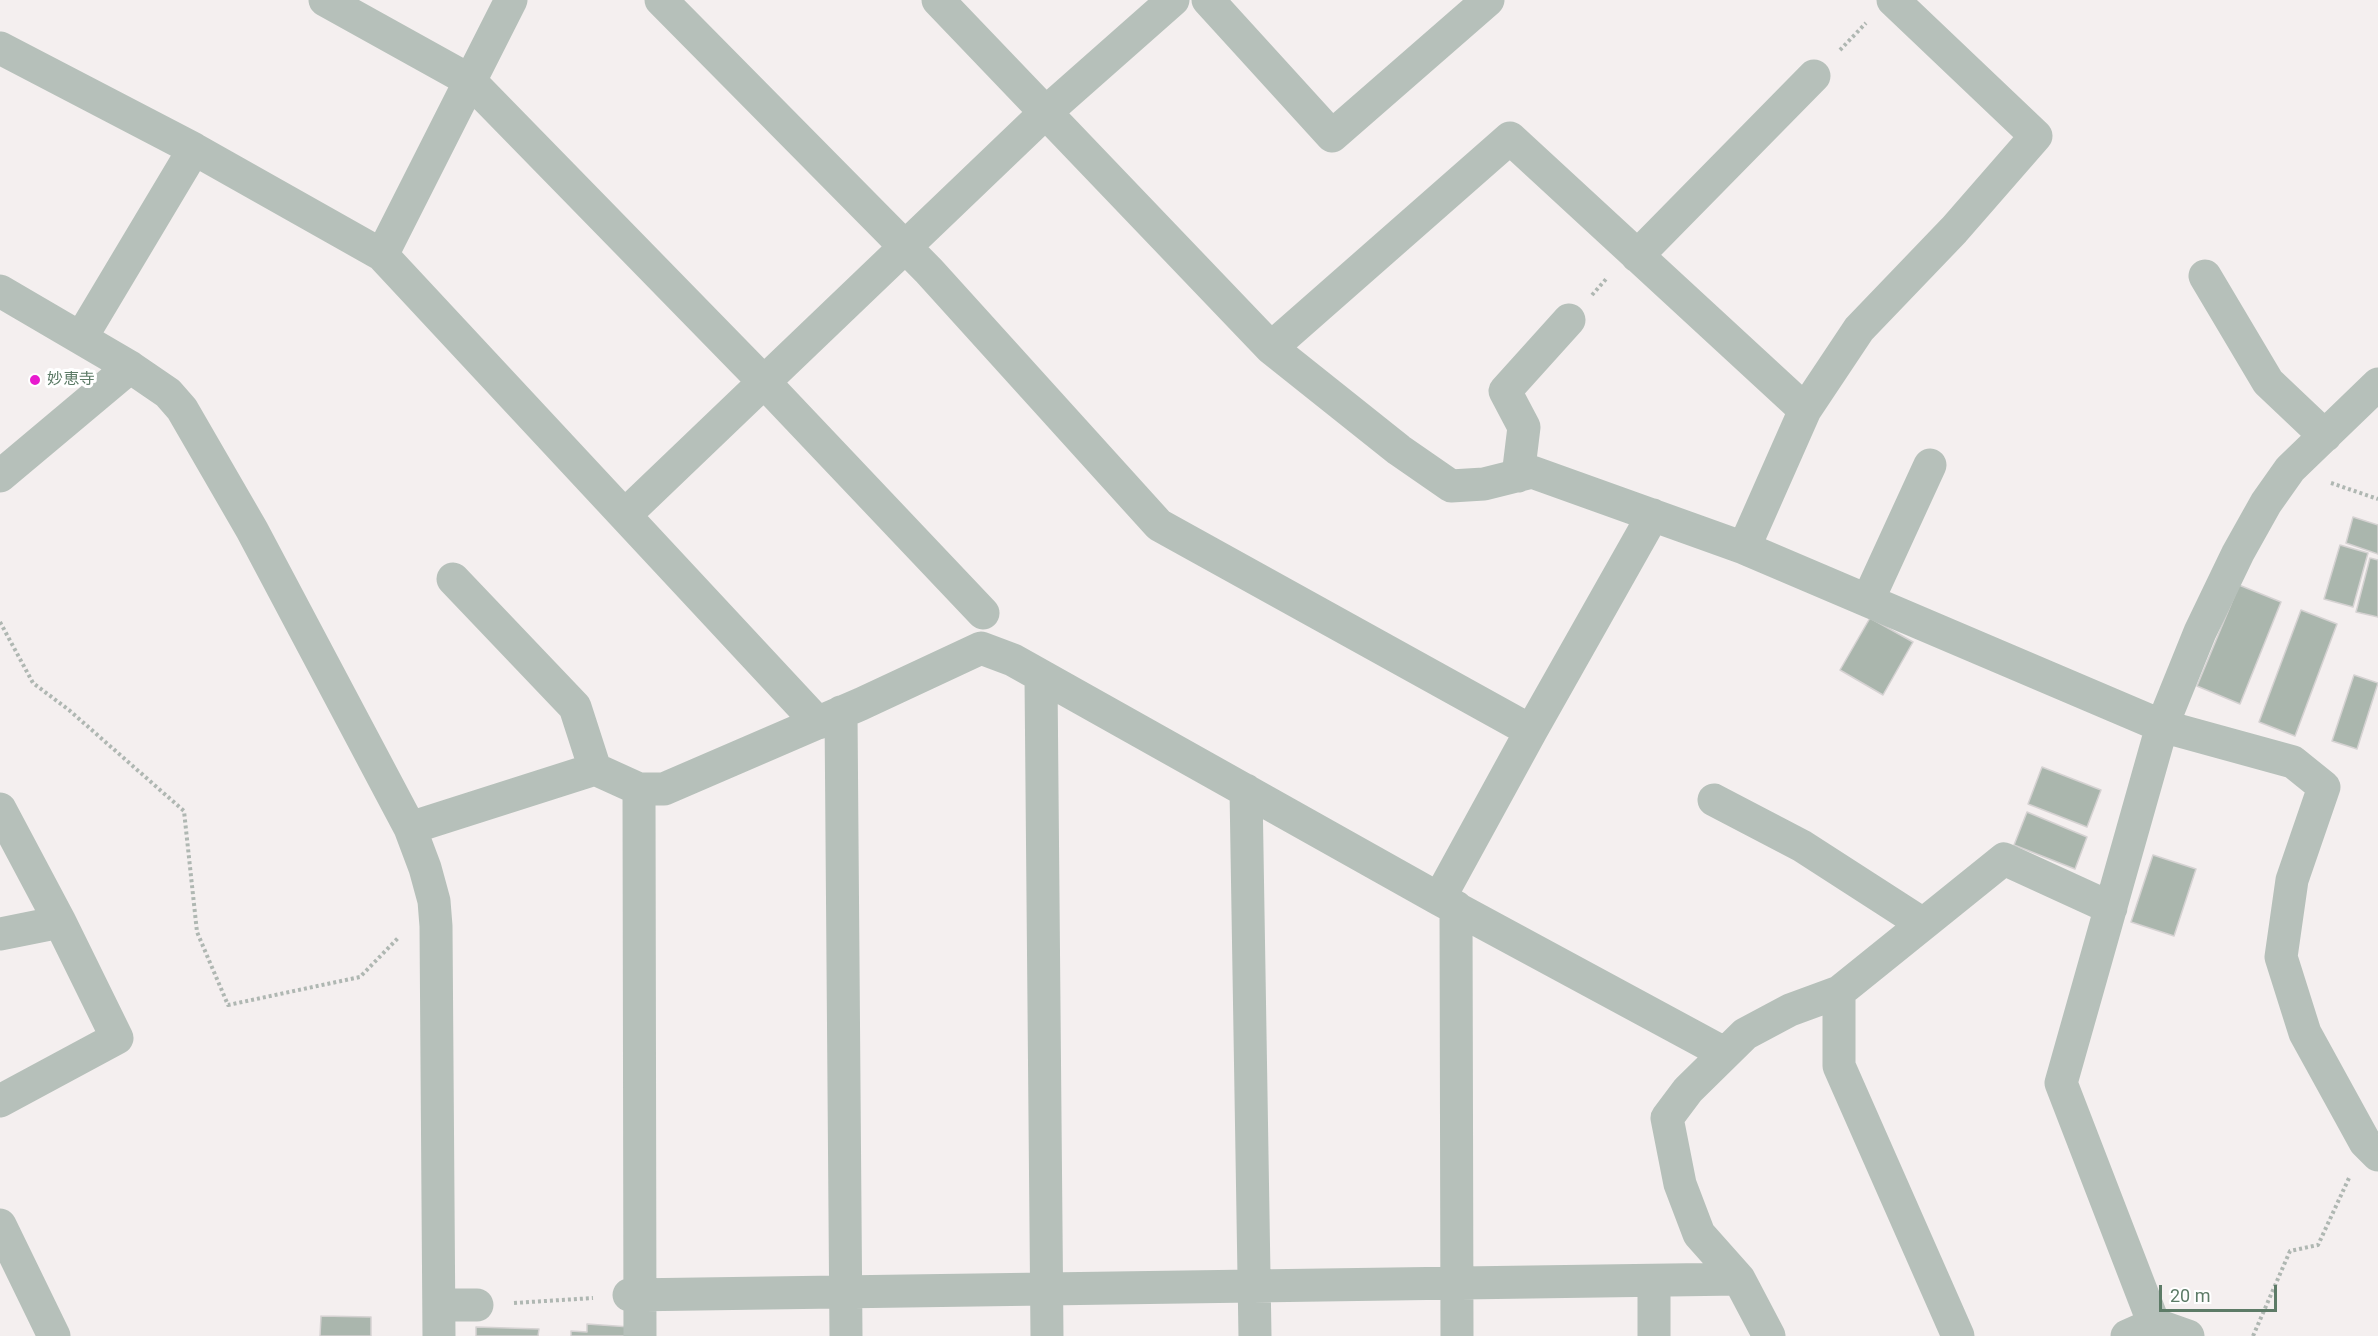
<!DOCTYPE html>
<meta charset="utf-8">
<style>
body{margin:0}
#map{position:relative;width:2378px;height:1336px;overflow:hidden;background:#f4efef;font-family:Roboto,sans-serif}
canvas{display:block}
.scale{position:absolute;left:2159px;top:1285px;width:118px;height:27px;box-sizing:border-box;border:3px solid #5d7b67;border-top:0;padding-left:8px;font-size:18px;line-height:21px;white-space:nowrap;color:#5d7b67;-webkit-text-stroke:4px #fff;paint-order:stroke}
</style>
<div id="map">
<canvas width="2378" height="1336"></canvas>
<div class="scale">20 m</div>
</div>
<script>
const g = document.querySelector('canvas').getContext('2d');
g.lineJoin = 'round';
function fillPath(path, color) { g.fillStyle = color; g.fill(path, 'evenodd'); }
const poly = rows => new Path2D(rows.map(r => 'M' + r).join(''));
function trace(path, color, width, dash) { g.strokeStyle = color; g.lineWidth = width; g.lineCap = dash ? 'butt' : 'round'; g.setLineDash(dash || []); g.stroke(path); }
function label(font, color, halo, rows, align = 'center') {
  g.font = font + ' Roboto,"Noto Sans JP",sans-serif'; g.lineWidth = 6; g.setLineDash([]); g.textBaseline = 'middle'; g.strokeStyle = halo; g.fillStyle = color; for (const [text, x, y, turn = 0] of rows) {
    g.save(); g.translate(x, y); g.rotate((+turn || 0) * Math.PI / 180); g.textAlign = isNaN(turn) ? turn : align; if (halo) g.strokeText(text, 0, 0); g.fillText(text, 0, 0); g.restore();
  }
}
const building = poly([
 [2353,517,2378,525,2378,554,2346,543,2353,517],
 [2340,545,2368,553,2353,607,2324,599,2340,545],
 [2370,558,2378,560,2378,617,2356,612,2370,558],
 [2239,585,2281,602,2240,704,2197,686,2239,585],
 [2301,610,2337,624,2295,736,2259,722,2301,610],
 [1870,618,1913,642,1883,695,1840,670,1870,618],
 [2354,675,2378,683,2357,749,2332,741,2354,675],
 [2042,767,2101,790,2087,827,2028,804,2042,767],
 [2027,812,2087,837,2075,869,2014,845,2027,812],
 [2153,855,2196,869,2174,936,2131,922,2153,855],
 [321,1316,371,1317,371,1336,320,1336,321,1316],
 [587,1324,630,1327,629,1336,571,1336,571,1331,587,1332,587,1324],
 [476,1327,539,1329,538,1336,476,1336,476,1327]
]);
fillPath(building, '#aab6ad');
trace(building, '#d5d2d2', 1.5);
trace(poly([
 [1840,50,1866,23],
 [1592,295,1607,278],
 [2331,483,2378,499],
 [0,622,33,683,69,710,184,811,197,932,228,1005,360,977,399,937],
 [514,1303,593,1298],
 [2253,1336,2290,1251,2318,1245,2349,1178]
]), '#afb7b2', 4, [3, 3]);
trace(poly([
 [325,0,469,80,764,382,983,613],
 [661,0,929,271,1159,525,1531,731],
 [938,0,1271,348,1399,450,1451,486,1484,484,1532,472,1744,548,1805,410,1859,329,1954,230,2036,136,1893,0],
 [1208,0,1332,136,1488,0],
 [0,48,194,149,382,255,818,723],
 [382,255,511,0],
 [1637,256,1814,76],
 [2205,276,2268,382,2325,436],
 [0,291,130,367,168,393,182,409,252,530,410,828,425,868,434,901,436,926,439,1336],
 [81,338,194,149],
 [1271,348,1510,138,1805,410],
 [0,476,130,367],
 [1518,476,1524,427,1505,391,1569,320],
 [625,515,1045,113,1173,0],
 [1744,548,2162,726,2293,762,2324,787,2292,880,2281,957,2305,1033,2365,1142,2378,1155],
 [453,579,575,707,595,769],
 [1868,600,1930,465],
 [1041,678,1047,1336],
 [841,712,846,1336],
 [639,789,640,1336],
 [1246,790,1255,1336],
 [1714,800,1802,846,1923,924],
 [0,809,60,922,117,1038,0,1101],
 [410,828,595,769,639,789,664,789,861,704,981,648,1013,660,1439,899,1724,1053],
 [1439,899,1531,731,1653,515],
 [1456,907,1457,1336],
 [0,934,60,922],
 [1839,992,1839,1066,1958,1336],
 [0,1225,54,1336],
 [1654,1281,1654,1336],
 [629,1295,1739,1279],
 [439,1305,477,1305],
 [1769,1336,1739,1279,1699,1234,1680,1184,1667,1118,1688,1090,1745,1034,1790,1010,1839,992,2004,859,2111,908],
 [2127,1336,2154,1324],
 [2188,1336,2154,1324,2061,1083,2162,726,2200,632,2238,553,2266,503,2290,469,2378,384]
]), '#b6c0ba', 33);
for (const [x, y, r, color] of [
 [35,380,6,"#e81bce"]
]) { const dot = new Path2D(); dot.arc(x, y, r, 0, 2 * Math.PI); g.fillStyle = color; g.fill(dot); trace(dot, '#fff', 2); }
label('16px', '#5d7b67', '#fff', [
 ["妙恵寺",47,380]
], 'left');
</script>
